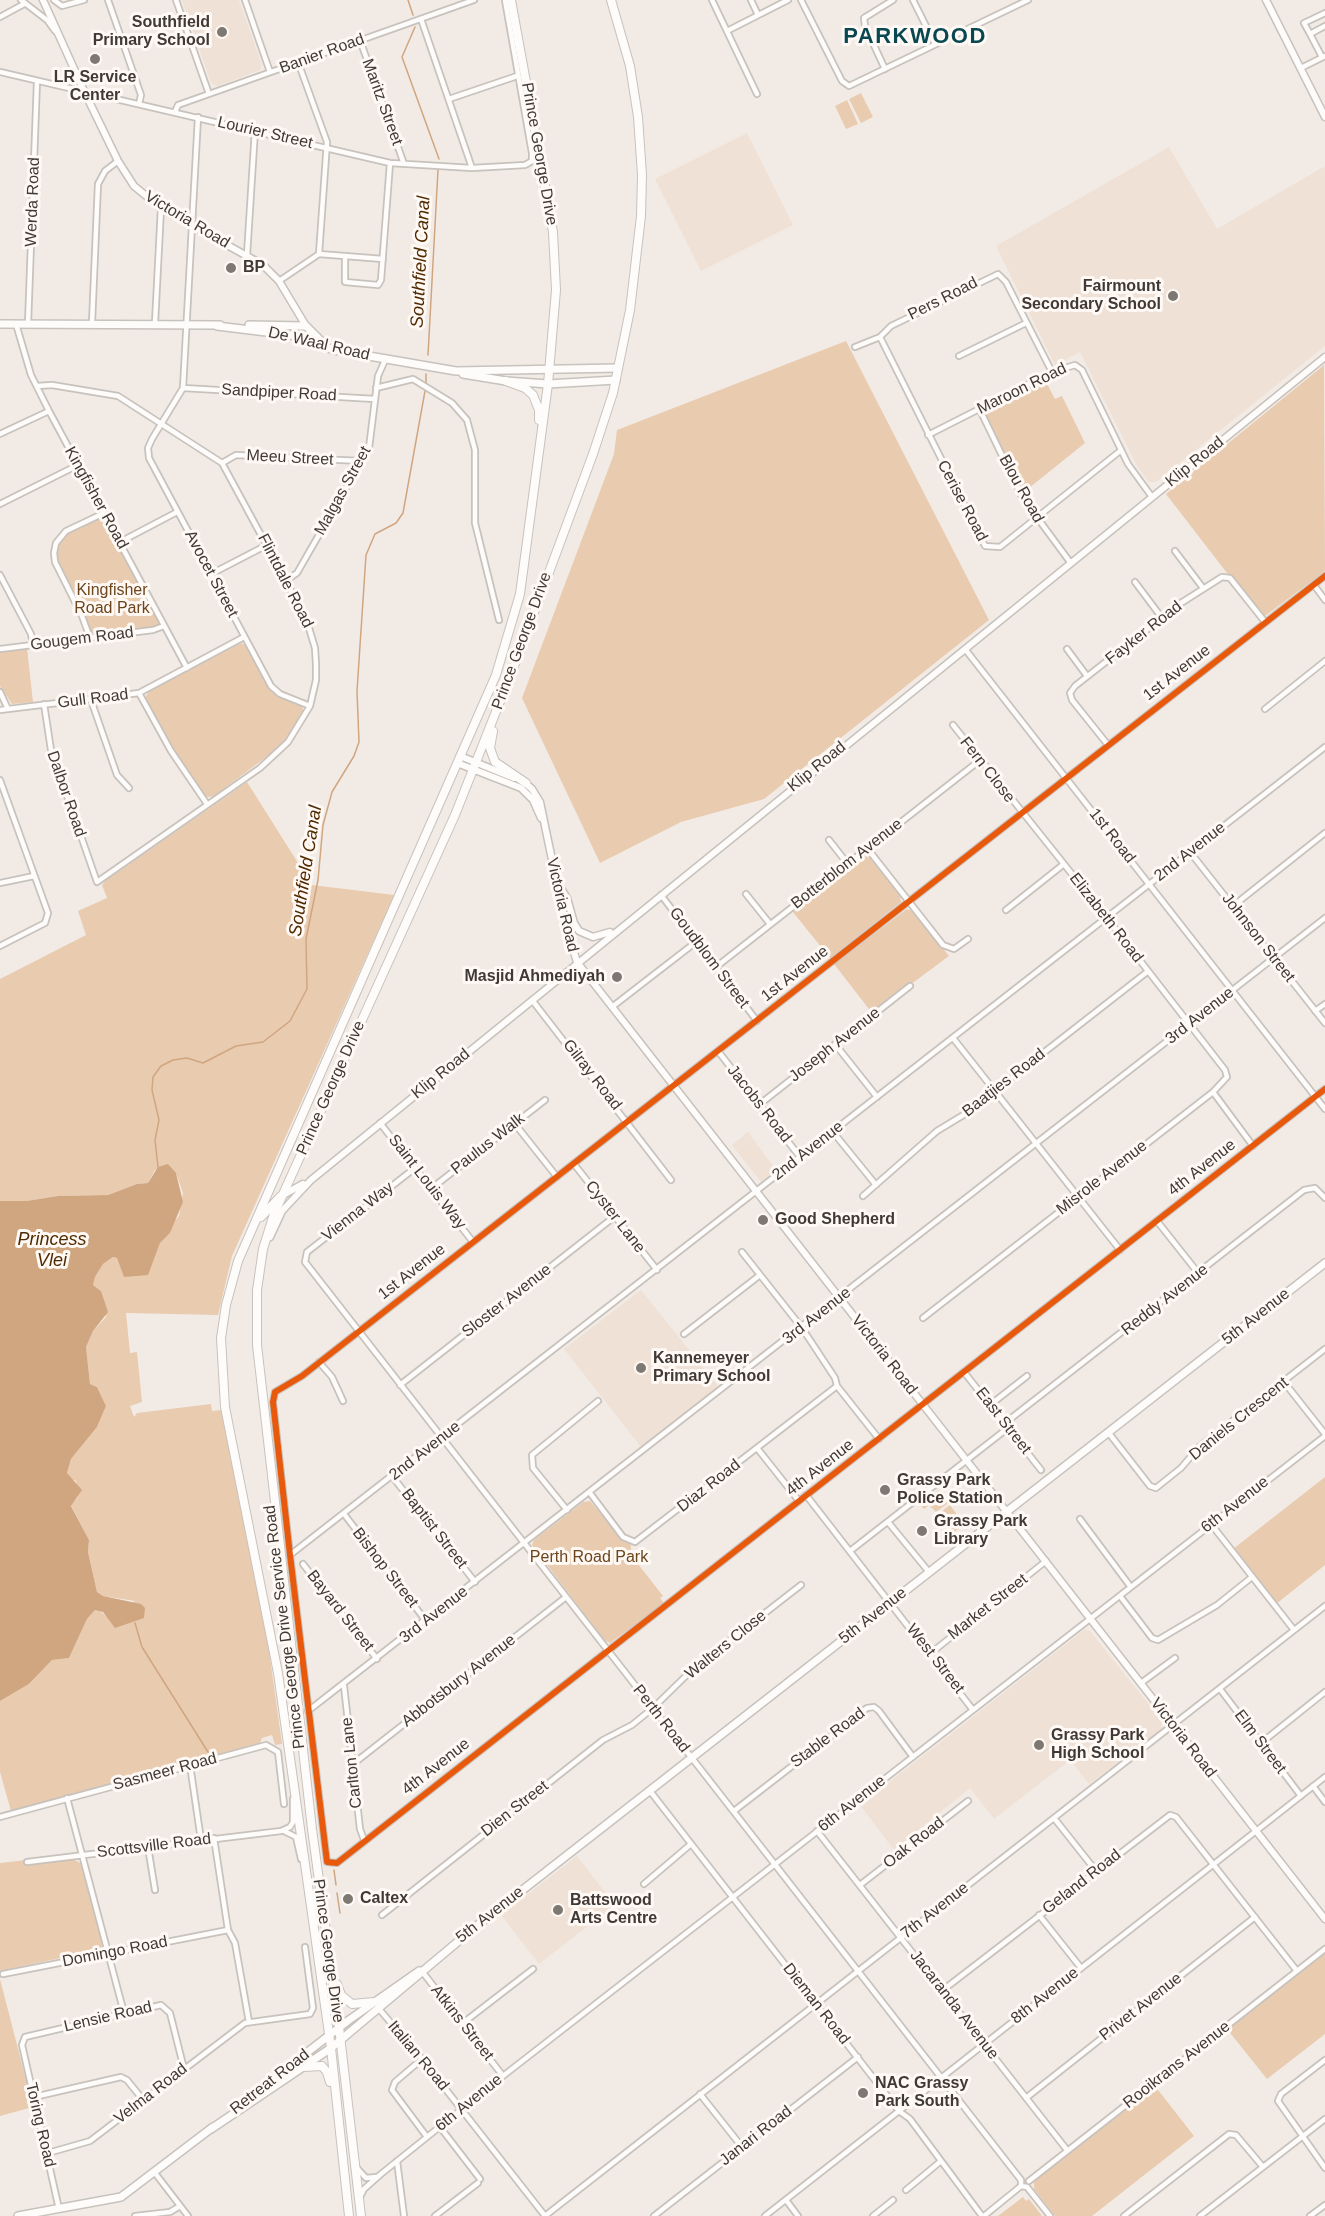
<!DOCTYPE html>
<style>
body{margin:0}
canvas{display:block;background:#f2ebe5}
</style>
<canvas width="1325" height="2216"></canvas>
<script>
const g = document.querySelector('canvas').getContext('2d');
g.lineJoin = 'round';
function fillPath(path, color) { g.fillStyle = color; g.fill(path, 'evenodd'); }
const poly = rows => new Path2D(rows.map(r => 'M' + r).join(''));
function trace(path, color, width, dash) { g.strokeStyle = color; g.lineWidth = width; g.lineCap = dash ? 'butt' : 'round'; g.setLineDash(dash || []); g.stroke(path); }
function label(font, color, halo, rows, align = 'center') {
  g.font = font + ' Arial,sans-serif'; g.lineWidth = 6; g.setLineDash([]); g.textBaseline = 'middle'; g.strokeStyle = halo; g.fillStyle = color; for (const [text, x, y, turn = 0] of rows) {
    g.save(); g.translate(x, y); g.rotate((+turn || 0) * Math.PI / 180); g.textAlign = isNaN(turn) ? turn : align; if (halo) g.strokeText(text, 0, 0); g.fillText(text, 0, 0); g.restore();
  }
}
fillPath(poly([
 [182,0,239,0,262,65,260,70,218,86,211,83],
 [747,133,793,225,701,271,655,179],
 [1169,147,1217,229,1325,166,1325,346,1156,482,1149,482,1137,466,1080,352,1055,365,996,246],
 [748,1132,776,1170,761,1182,732,1145],
 [641,1290,718,1386,641,1447,564,1349],
 [1084,1630,1090,1631,1162,1721,1161,1730,1089,1784,1070,1760,994,1819,970,1788,894,1850,860,1805],
 [577,1856,615,1905,539,1964,501,1915]
]), '#efe1d5');
fillPath(poly([
 [861,93,873,117,861,123,849,99],
 [847,100,858,124,846,129,835,106],
 [846,341,989,620,764,799,681,822,600,863,522,698,614,454,617,430],
 [1324,365,1325,571,1265,616,1227,573,1166,494],
 [1045,380,1055,399,1062,396,1085,443,1024,492,985,414,989,408],
 [104,513,164,626,90,638,55,562,56,544,66,531],
 [241,643,248,647,272,692,301,705,304,712,281,746,214,796,208,797,204,795,178,757,145,698,149,691],
 [27,648,33,702,12,704,0,686,0,652],
 [247,782,312,885,394,895,232,1256,218,1315,126,1313,130,1353,137,1352,142,1402,130,1406,134,1417,137,1413,211,1404,212,1411,221,1410,266,1629,282,1744,275,1745,272,1735,262,1738,260,1743,11,1811,0,1772,0,1701,29,1684,52,1660,69,1658,87,1619,95,1610,99,1610,107,1617,135,1601,103,1596,97,1592,88,1552,89,1540,71,1505,78,1497,76,1481,70,1479,67,1473,71,1459,97,1427,106,1406,97,1387,90,1384,86,1347,93,1331,106,1317,101,1291,93,1285,95,1277,103,1264,113,1257,117,1258,125,1277,152,1263,160,1243,170,1233,171,1226,179,1216,183,1193,176,1173,155,1170,148,1183,137,1184,108,1195,58,1196,26,1201,0,1201,0,979,86,935,78,911,107,898,102,885,105,881],
 [864,856,871,858,900,896,901,902,830,958,792,911],
 [907,909,914,912,949,956,872,1013,834,964],
 [1325,1477,1325,1565,1276,1604,1233,1549],
 [938,1490,948,1503,936,1512,929,1505,924,1509,920,1504],
 [590,1501,623,1540,631,1545,631,1555,663,1596,660,1598,664,1603,610,1643,604,1640,532,1545,534,1540,583,1502],
 [950,1505,964,1524,952,1534,937,1515],
 [73,1859,82,1864,103,1943,102,1949,0,1971,0,1863,26,1860,27,1865],
 [1325,1953,1325,2034,1267,2079,1227,2029],
 [0,1979,33,2107,0,2116],
 [1155,2086,1194,2136,1092,2216,1055,2216,1034,2189,1034,2180],
 [1023,2197,1026,2201,1029,2199,1042,2216,998,2216]
]), '#e9cbb0');
fillPath(poly([
 [168,1164,176,1173,183,1202,170,1233,160,1243,148,1275,124,1277,117,1258,113,1257,103,1264,95,1277,93,1285,101,1291,108,1312,93,1331,86,1347,90,1384,97,1387,106,1406,97,1427,71,1459,67,1473,82,1490,71,1506,89,1540,88,1552,97,1592,103,1596,141,1604,145,1608,144,1618,115,1628,103,1612,95,1610,87,1619,69,1658,52,1660,29,1684,0,1701,0,1201,26,1201,58,1196,108,1195,137,1184,148,1183,158,1167]
]), '#d0a680');
trace(poly([
 [408,0,413,15],
 [415,27,402,57,439,159],
 [428,355,438,170],
 [426,383,426,374],
 [158,1167,155,1140,159,1120,152,1090,153,1077,161,1066,173,1060,187,1058,203,1063,236,1046,263,1042,290,1021,307,989,306,939,318,880,323,825,332,792,354,756,359,742,357,691,366,555,375,534,396,523,403,513,425,391],
 [135,1623,142,1647,208,1752],
 [334,1870,336,1885],
 [337,1893,340,1913]
]), '#d0a680', 1.5);
const minor = poly([
 [21,0,47,20,55,31],
 [54,0,62,6,84,0],
 [108,0,141,95,139,104],
 [176,0,209,94],
 [245,0,270,72],
 [712,0,757,94],
 [751,0,758,15],
 [801,0,842,81,849,86,1028,0],
 [913,0,935,44],
 [0,17,24,4],
 [421,19,472,168],
 [727,31,788,0],
 [1310,34,1304,23,1325,13],
 [360,40,404,164],
 [1322,57,1310,34,1325,26],
 [298,62,327,142,319,254],
 [1301,68,1325,56],
 [885,69,865,26,864,18,893,0],
 [0,72,390,163,472,168,525,165,532,161,532,153,505,0],
 [449,99,517,76],
 [175,112,178,105,474,0],
 [198,117,183,388,152,439,148,448,149,458,271,686,280,694,310,706],
 [247,255,255,130],
 [345,256,345,282,378,285,381,280,390,163],
 [279,281,319,254,383,259],
 [92,323,98,184,105,171,118,161],
 [155,323,161,208],
 [16,324,31,375,49,411,187,668],
 [28,324,37,81],
 [880,337,985,546,1000,547,1120,451],
 [855,347,880,337,891,326,998,274,1006,282,1052,372],
 [959,356,1026,323],
 [37,386,52,385,118,396,222,463,306,618,315,648,316,664,316,680,310,706,288,742,260,768,97,882,51,750,44,704],
 [183,388,375,399],
 [376,388,413,379,452,403,467,420,475,450,475,523,499,620],
 [980,410,1022,497,1070,562],
 [0,434,49,411],
 [928,435,1052,372,1075,365,1082,370,1128,464,1152,497],
 [222,463,236,455,361,461],
 [0,504,78,465],
 [120,542,177,512],
 [1175,551,1203,588],
 [211,574,267,545],
 [0,575,31,634,33,645],
 [1325,576,302,1376,275,1392,273,1402,290,1555,327,1862,337,1863,1325,1089],
 [287,580,297,573,369,448,378,376,386,358],
 [1135,582,1162,618],
 [1314,585,1325,600],
 [90,638,82,616,55,562,54,553,56,543,66,531,104,513],
 [0,649,153,630,164,626],
 [965,649,1325,1109],
 [1067,649,1087,676],
 [0,692,7,707],
 [139,693,171,751,207,804],
 [91,700,117,775,129,788],
 [1265,709,1325,661],
 [0,710,139,693,244,637],
 [1108,745,1072,700,1070,693,1075,686,1181,603,1222,577,1230,578,1265,622],
 [0,780,48,913,45,923,0,946],
 [829,840,847,863],
 [867,848,943,945,954,949,968,939],
 [1190,852,1325,1023],
 [0,883,34,876],
 [746,894,770,924],
 [661,895,757,1021],
 [1233,906,1325,833],
 [1006,910,1064,864],
 [716,967,979,761],
 [532,1000,671,1180],
 [612,1007,696,942],
 [1315,1011,1325,1004],
 [953,1038,1120,1250],
 [835,1044,877,1097],
 [718,1051,800,1157],
 [1213,1092,1253,1146],
 [760,1104,910,986],
 [380,1123,473,1242],
 [515,1124,557,1177],
 [833,1132,876,1185],
 [574,1164,657,1270],
 [415,1168,307,1252,305,1262,1021,2180],
 [432,1188,545,1100],
 [863,1196,937,1131,965,1114,1147,972],
 [1157,1221,1199,1274],
 [742,1252,802,1328,835,1378,837,1386,879,1439],
 [923,1318,1213,1092,1227,1077,1225,1070,1107,918,953,725],
 [684,1334,760,1275],
 [319,1362,332,1377,343,1401],
 [964,1372,1041,1470],
 [1284,1382,1325,1434],
 [400,1385,614,1217],
 [990,1405,1027,1376],
 [1005,1423,1304,1190,1315,1188,1325,1198],
 [1108,1432,1150,1486,1156,1488,1181,1468,1199,1447,1325,1349],
 [757,1448,799,1501],
 [392,1476,475,1582],
 [590,1493,623,1537,635,1542,837,1386],
 [806,1495,973,1710],
 [567,1510,533,1468,532,1455,598,1401],
 [344,1514,426,1621],
 [1080,1519,1130,1586],
 [888,1522,929,1572],
 [1211,1524,1294,1630],
 [850,1551,1008,1428],
 [290,1555,1325,747],
 [303,1564,377,1659],
 [1120,1596,1152,1638,1158,1640,1217,1605,1252,1577],
 [931,1653,1046,1561],
 [1141,1683,1175,1658],
 [344,1686,360,1829,364,1840],
 [1220,1689,1301,1796],
 [308,1711,1325,918],
 [1261,1743,1325,1692],
 [353,1764,566,1597],
 [190,1765,201,1840],
 [1313,1786,1325,1802],
 [650,1791,899,2111,910,2119,982,2216],
 [67,1798,124,2013],
 [734,1811,867,1708,874,1707,879,1711,913,1757],
 [0,1817,266,1745,278,1752,284,1804],
 [1054,1818,1096,1871],
 [284,1831,296,1837,301,1859],
 [817,1831,1067,2150],
 [214,1838,228,1930,235,1943,249,2022],
 [148,1847,155,1890],
 [27,1862,281,1831,290,1827,293,1822,293,1799],
 [644,1884,691,1844],
 [860,1885,968,1801],
 [382,1915,603,1740,632,1725,653,1708,693,1669,801,1585],
 [1039,1915,1081,1968],
 [421,1970,503,2076],
 [3,1974,228,1930],
 [943,1990,1170,1815,1176,1817,1297,1971],
 [379,2009,422,2059,545,2216],
 [463,2023,533,1969],
 [422,2059,395,2082,392,2090,427,2137],
 [1325,2060,1281,2094,1278,2101,1325,2168],
 [700,2094,742,2147],
 [34,2097,121,2077,127,2080,144,2101],
 [1026,2098,1255,1917],
 [440,2127,480,2179],
 [48,2153,90,2141,245,2023,310,2014,313,2008,305,1947],
 [397,2161,404,2216],
 [356,2167,366,2178,376,2177],
 [155,2173,188,2216],
 [1021,2180,1021,2186,1027,2187,1050,2216],
 [1029,2181,1325,1949],
 [906,2190,941,2161],
 [360,2197,364,2189,381,2174,503,2076,1325,1436],
 [786,2200,798,2216],
 [59,2209,22,2045,25,2037,161,2005,170,2013,184,2069],
 [135,2216,170,2212,180,2206],
 [435,2216,478,2183],
 [545,2216,1325,1606],
 [654,2216,858,2057],
 [765,2216,1325,1777],
 [873,2216,893,2200],
 [984,2216,1021,2186],
 [1124,2216,1229,2134,1236,2135,1263,2167],
 [1200,2216,1325,2119],
 [1310,2216,1325,2205]
]);
const tertiary = poly([
 [43,0,84,91,118,161,134,186,161,208,263,265,279,281,306,326],
 [1266,0,1325,117],
 [460,756,514,778],
 [457,763,521,788,533,800,541,818],
 [524,782,532,789,540,802,566,927,577,962,1325,1919],
 [558,884,567,898,574,923,579,931,593,937,610,932],
 [283,1195,303,1184],
 [270,1237,282,1211,311,1180,1325,357]
]);
const secondary = poly([
 [0,324,220,325],
 [249,325,306,326],
 [217,326,291,335,334,350,456,371,618,368],
 [306,326,325,345],
 [463,374,506,381,548,384,616,380],
 [238,2106,349,2020,419,1971],
 [211,2129,331,2048,479,1924,1325,1263],
 [18,2216,121,2197,213,2127]
]);
const primary = poly([
 [506,381,525,388,533,395,539,410,539,420],
 [493,731,490,748,495,762,526,783],
 [261,1217,281,1196],
 [337,1984,341,1995,352,2004,374,2002],
 [304,2067,322,2066,327,2072,330,2082],
 [349,2216,331,2048,278,1673,225,1407,221,1338,226,1305,238,1261,496,675,520,594,548,384,556,290,553,232,545,186,511,0],
 [361,2216,339,2027,312,1829,274,1493,257,1345,257,1290,263,1249,274,1214,455,815,516,661,593,454,613,393,630,310,641,216,642,175,638,117,630,66,611,0]
]);
trace(minor, '#c8c2bd', 8);
trace(tertiary, '#c8c2bd', 9);
trace(secondary, '#c8c2bd', 10);
trace(primary, '#c8c2bd', 10);
trace(minor, '#fdfcfb', 4.5);
trace(tertiary, '#fdfcfb', 6);
trace(secondary, '#fdfcfb', 7);
trace(primary, '#fdfcfb', 8);
trace(poly([
 [1325,576,302,1376,275,1392,273,1402,290,1555,327,1862,337,1863,1325,1089]
]), '#e8590c', 6);
for (const [x, y, r, color] of [
 [222,32,6,"#7e7873"],
 [95,59,6,"#7e7873"],
 [231,268,6,"#7e7873"],
 [1173,296,6,"#7e7873"],
 [617,977,6,"#7e7873"],
 [763,1220,6,"#7e7873"],
 [641,1368,6,"#7e7873"],
 [885,1490,6,"#7e7873"],
 [922,1531,6,"#7e7873"],
 [1039,1745,6,"#7e7873"],
 [348,1899,6,"#7e7873"],
 [558,1910,6,"#7e7873"],
 [863,2093,6,"#7e7873"]
]) { const dot = new Path2D(); dot.arc(x, y, r, 0, 2 * Math.PI); g.fillStyle = color; g.fill(dot); trace(dot, '#fff9f5', 2); }
label('bold 16px', '#403a36', '#fff9f5', [
 ["Southfield",210,23,"right"],
 ["Primary School",210,41,"right"],
 ["LR Service",95,78,"center"],
 ["Center",95,96,"center"],
 ["BP",243,268],
 ["Fairmount",1161,287,"right"],
 ["Secondary School",1161,305,"right"],
 ["Masjid Ahmediyah",605,977,"right"],
 ["Good Shepherd",775,1220],
 ["Kannemeyer",653,1359],
 ["Primary School",653,1377],
 ["Grassy Park",897,1481],
 ["Police Station",897,1499],
 ["Grassy Park",934,1522],
 ["Library",934,1540],
 ["Grassy Park",1051,1736],
 ["High School",1051,1754],
 ["Caltex",360,1899],
 ["Battswood",570,1901],
 ["Arts Centre",570,1919],
 ["NAC Grassy",875,2084],
 ["Park South",875,2102]
], 'left');
label('16px', '#403a36', '#fff9f5', [
 ["Banier Road",322,54,-20],
 ["Maritz Street",382,102,70],
 ["Lourier Street",265,133,13],
 ["Prince George Drive",539,154,80],
 ["Werda Road",33,202,-88],
 ["Victoria Road",187,220,31],
 ["Pers Road",943,299,-27],
 ["De Waal Road",319,344,13],
 ["Maroon Road",1022,389,-26],
 ["Sandpiper Road",279,393,3],
 ["Meeu Street",290,458,3],
 ["Klip Road",1195,462,-39],
 ["Blou Road",1021,489,61],
 ["Malgas Street",343,491,-61],
 ["Kingfisher Road",96,498,61],
 ["Cerise Road",962,501,62],
 ["Avocet Street",211,574,62],
 ["Flintdale Road",285,581,63],
 ["Fayker Road",1144,633,-38],
 ["Gougem Road",82,639,-7],
 ["Prince George Drive",522,641,-70],
 ["1st Avenue",1177,673,-38],
 ["Gull Road",93,699,-7],
 ["Klip Road",817,767,-39],
 ["Fern Close",987,770,52],
 ["Dalbor Road",66,794,71],
 ["1st Road",1112,836,52],
 ["2nd Avenue",1190,852,-38],
 ["Botterblom Avenue",847,864,-38],
 ["Victoria Road",562,905,77],
 ["Elizabeth Road",1106,918,52],
 ["Johnson Street",1258,938,52],
 ["Goudblom Street",709,958,53],
 ["1st Avenue",795,974,-38],
 ["3rd Avenue",1200,1016,-38],
 ["Joseph Avenue",835,1045,-38],
 ["Klip Road",441,1074,-39],
 ["Gilray Road",592,1075,52],
 ["Baatjies Road",1004,1083,-38],
 ["Prince George Drive",331,1088,-66],
 ["Jacobs Road",759,1104,52],
 ["Paulus Walk",488,1144,-38],
 ["2nd Avenue",808,1151,-38],
 ["4th Avenue",1202,1168,-38],
 ["Misrole Avenue",1102,1178,-38],
 ["Saint Louis Way",427,1182,52],
 ["Vienna Way",358,1212,-38],
 ["Cyster Lane",615,1217,52],
 ["1st Avenue",412,1272,-38],
 ["Reddy Avenue",1165,1300,-38],
 ["Sloster Avenue",507,1301,-38],
 ["3rd Avenue",817,1316,-38],
 ["5th Avenue",1256,1317,-38],
 ["Victoria Road",884,1355,52],
 ["Daniels Crescent",1239,1419,-39],
 ["East Street",1003,1421,52],
 ["2nd Avenue",425,1451,-38],
 ["4th Avenue",820,1468,-38],
 ["Diaz Road",709,1486,-38],
 ["6th Avenue",1235,1505,-38],
 ["Baptist Street",434,1529,52],
 ["Bishop Street",385,1568,52],
 ["Market Street",988,1607,-38],
 ["Bayard Street",340,1611,52],
 ["3rd Avenue",434,1615,-38],
 ["5th Avenue",873,1616,-38],
 ["Prince George Drive Service Road",285,1627,-97],
 ["Walters Close",726,1645,-39],
 ["West Street",935,1659,52],
 ["Abbotsbury Avenue",459,1681,-38],
 ["Perth Road",661,1719,52],
 ["Stable Road",828,1738,-37],
 ["Victoria Road",1183,1738,52],
 ["Elm Street",1260,1742,53],
 ["Carlton Lane",352,1763,-96],
 ["4th Avenue",436,1767,-38],
 ["Sasmeer Road",165,1772,-15],
 ["6th Avenue",852,1804,-38],
 ["Dien Street",515,1809,-38],
 ["Oak Road",914,1843,-38],
 ["Scottsville Road",154,1846,-7],
 ["Geland Road",1082,1882,-38],
 ["7th Avenue",935,1911,-38],
 ["5th Avenue",490,1915,-38],
 ["Prince George Drive",328,1951,82],
 ["Domingo Road",115,1952,-11],
 ["8th Avenue",1045,1996,-38],
 ["Dieman Road",816,2004,52],
 ["Jacaranda Avenue",954,2005,52],
 ["Privet Avenue",1141,2007,-38],
 ["Lensie Road",108,2017,-13],
 ["Atkins Street",462,2023,52],
 ["Italian Road",418,2056,50],
 ["Rooikrans Avenue",1177,2065,-38],
 ["Retreat Road",270,2082,-38],
 ["Velma Road",151,2094,-38],
 ["6th Avenue",469,2103,-39],
 ["Toring Road",40,2125,77],
 ["Janari Road",756,2136,-38]
]);
label('16px', '#6d451d', '#fff9f5', [
 ["Kingfisher",112,591],
 ["Road Park",112,609],
 ["Perth Road Park",589,1558]
]);
label('italic 18px', '#502a00', '#fff9f5', [
 ["Southfield Canal",421,262,-87],
 ["Southfield Canal",306,871,-81],
 ["Princess",52,1240],
 ["Vlei",52,1261]
]);
g.letterSpacing = '1.5px';
label('bold 22px', '#094751', '#fff9f5', [
 ["PARKWOOD",915,37]
]);
g.letterSpacing = '0px';
</script>
